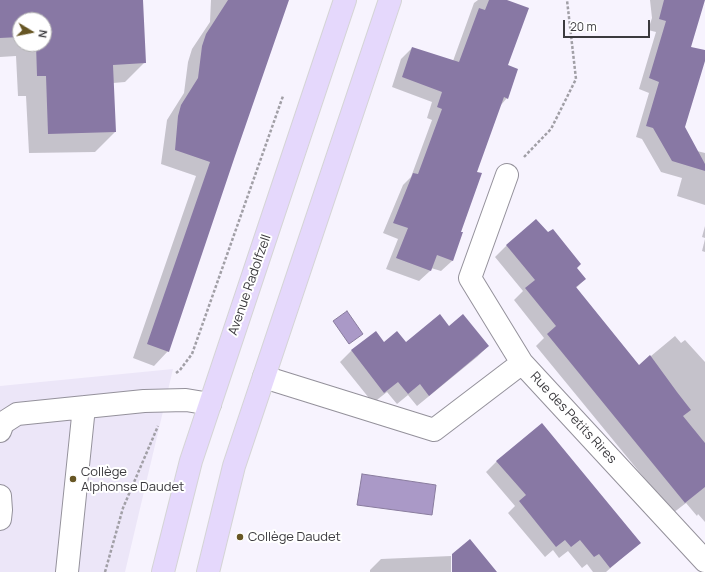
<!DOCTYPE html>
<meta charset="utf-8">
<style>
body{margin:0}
#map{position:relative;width:705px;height:572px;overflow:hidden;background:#f7f3fe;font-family:Manrope,sans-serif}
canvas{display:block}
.north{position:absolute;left:12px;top:12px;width:40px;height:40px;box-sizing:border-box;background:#fff;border:1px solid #b1b0b2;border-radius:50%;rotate:100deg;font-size:11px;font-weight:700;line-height:16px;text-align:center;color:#3b3a3e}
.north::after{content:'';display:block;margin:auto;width:14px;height:18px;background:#675624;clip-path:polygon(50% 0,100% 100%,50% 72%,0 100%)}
.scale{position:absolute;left:563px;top:20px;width:87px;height:18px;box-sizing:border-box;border:2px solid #3b3a3e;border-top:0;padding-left:5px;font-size:12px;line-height:14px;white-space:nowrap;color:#3b3a3e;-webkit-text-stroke:3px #fff;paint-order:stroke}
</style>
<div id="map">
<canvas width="705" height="572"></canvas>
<div class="north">N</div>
<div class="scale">20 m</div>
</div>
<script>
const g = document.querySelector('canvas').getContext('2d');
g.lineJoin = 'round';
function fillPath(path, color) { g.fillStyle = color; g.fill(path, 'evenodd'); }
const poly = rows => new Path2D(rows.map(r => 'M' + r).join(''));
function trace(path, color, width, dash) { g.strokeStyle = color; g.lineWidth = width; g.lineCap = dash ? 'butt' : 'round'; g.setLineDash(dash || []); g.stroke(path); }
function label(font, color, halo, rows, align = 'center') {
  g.font = font + ' Manrope,sans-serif'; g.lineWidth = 4; g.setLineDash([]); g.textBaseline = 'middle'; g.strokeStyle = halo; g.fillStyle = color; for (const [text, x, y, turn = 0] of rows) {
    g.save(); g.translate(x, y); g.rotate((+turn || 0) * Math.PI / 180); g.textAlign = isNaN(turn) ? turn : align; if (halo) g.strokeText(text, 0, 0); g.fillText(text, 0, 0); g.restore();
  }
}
fillPath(poly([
 [173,369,125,572,0,572,0,386]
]), '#ece6f8');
const water = poly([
 [347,311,363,334,349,344,333,321,347,311],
 [362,474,436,485,432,515,357,505,362,474]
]);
fillPath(water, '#aa99c7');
trace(water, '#897c9e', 1);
fillPath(poly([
 [0,0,142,0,145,62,125,82,113,83,115,132,95,152,29,153,26,96,18,96,16,56,0,57],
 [20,20,44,20,44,44,20,44],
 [211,0,288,0,229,168,168,351,154,366,133,358,196,176,161,164,167,120,184,93,188,62,192,49,210,22],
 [478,0,505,0,507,98,500,106,476,172,460,232,462,233,452,261,441,271,431,268,430,271,419,281,386,269,398,239,383,233,403,185,411,177,432,120,427,118,432,102,392,87,401,59,412,48,453,61,474,3],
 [650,0,702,0,690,47,705,52,705,57,684,127,697,151,705,153,705,205,677,196,682,178,661,172,642,139,636,137,649,93,639,89,656,32,648,30,652,18],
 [705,226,705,238,702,237],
 [705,239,705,252,702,251],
 [507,245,576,268,585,279,576,288,639,366,675,336,681,343,685,340,705,362,705,522,698,514,697,516,686,503,673,513,536,346,544,338,514,300,523,291,495,257],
 [448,327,488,346,477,357,417,406,408,395,397,404,387,392,373,403,340,362,351,351,376,333,384,343,406,344],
 [497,461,640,542,606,572,593,572,587,564,582,568,568,551,559,558,553,550,545,557,508,513,515,506,486,472],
 [451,556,451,572,370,572,370,570,381,559]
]), '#0003');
fillPath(poly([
 [0,0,143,0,146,63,113,65,116,132,48,134,46,76,37,76,36,44,44,44,44,20,20,20,20,37,0,38],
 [228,0,289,0,235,156,169,352,147,344,210,162,175,150,178,116,181,105,198,78,202,46,206,34],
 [489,0,507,0,529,8,508,65,518,69,508,99,504,97,477,172,482,173,461,232,463,232,453,261,437,255,431,271,396,258,408,228,393,223,413,173,418,174,442,109,437,107,442,92,402,77,412,47,459,62,479,8,485,10],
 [664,0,705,0,691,47,705,50,705,61,685,127,705,164,705,171,672,161,653,128,646,126,659,82,649,78,666,21,659,19],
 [536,219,548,232,553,229,581,264,577,268,586,279,576,287,639,365,650,355,677,392,691,410,683,416,705,443,705,487,685,503,547,334,556,326,525,288,535,280,506,245],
 [440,314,449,326,463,314,489,346,429,396,420,384,408,394,398,382,384,393,351,350,376,331,384,342,397,331,406,342],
 [542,423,641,543,610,568,599,554,594,557,580,540,571,547,565,540,556,547,519,501,526,495,496,461],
 [470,539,497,572,452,572,452,554]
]), '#8878a4');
const minor = poly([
 [507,175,470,278,522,363],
 [264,377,434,430,522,363,705,561],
 [0,431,3,423,17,414,144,401,186,400,210,404],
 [0,496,1,510,0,519],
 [67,572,84,407]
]);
const major = poly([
 [163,572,191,461,345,0],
 [208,572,234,466,390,0]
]);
trace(minor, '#94919b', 24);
trace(major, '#d4d4d5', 24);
trace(poly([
 [524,157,551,129,576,79,567,0],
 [176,373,180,370,192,354,283,96],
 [105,572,123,508,158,426]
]), '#a19fa6', 2.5, [3, 2]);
trace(minor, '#fff', 22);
trace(major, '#e5d8fc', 22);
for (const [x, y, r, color] of [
 [73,479,4,"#675624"],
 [240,537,4,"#675624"]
]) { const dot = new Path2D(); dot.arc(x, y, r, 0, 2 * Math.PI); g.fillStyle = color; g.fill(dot); trace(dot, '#fff', 1.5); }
label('13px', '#3b3a3e', '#fff', [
 ["Avenue Radolfzell",250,285,-71],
 ["Rue des Petits Rires",573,418,47]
]);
label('13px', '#3b3a3e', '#fff', [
 ["Collège",81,472],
 ["Alphonse Daudet",81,487],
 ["Collège Daudet",248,537]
], 'left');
</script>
